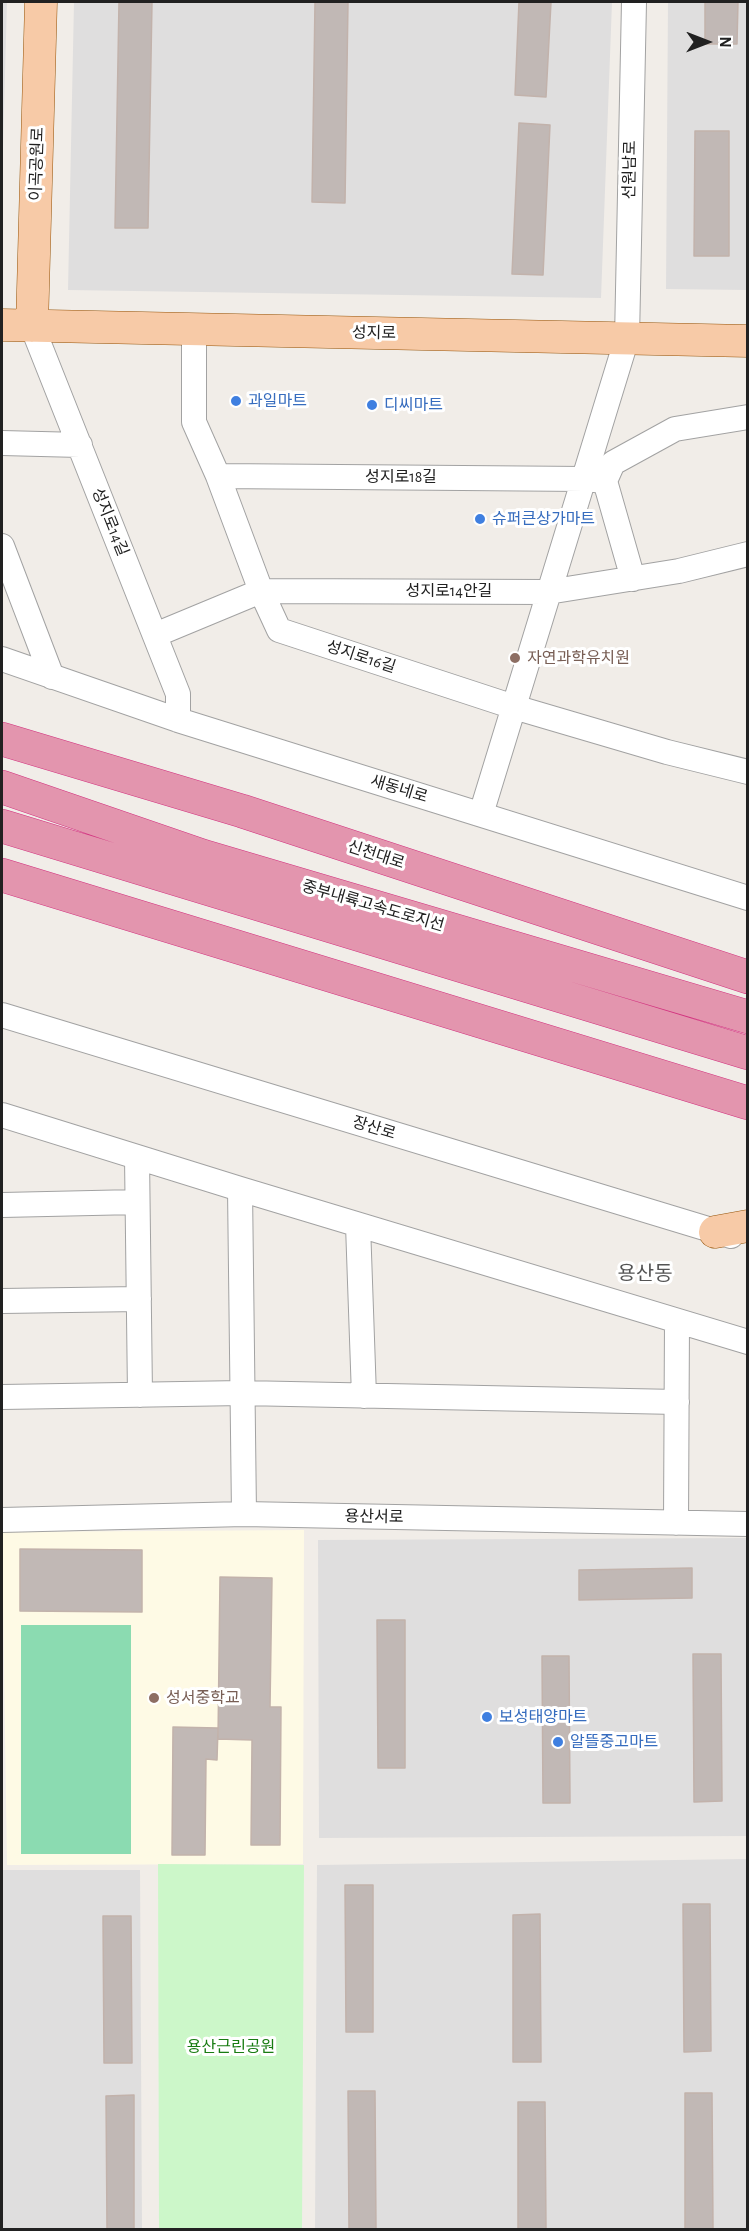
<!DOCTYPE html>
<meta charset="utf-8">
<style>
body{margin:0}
#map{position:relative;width:749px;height:2231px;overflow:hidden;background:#f1ede8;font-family:"Alegreya Sans",sans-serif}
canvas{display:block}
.frame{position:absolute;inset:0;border:3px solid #212121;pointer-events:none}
.north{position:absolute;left:677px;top:12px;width:60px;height:60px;-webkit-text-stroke:4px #fff;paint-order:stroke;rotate:90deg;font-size:16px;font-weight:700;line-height:24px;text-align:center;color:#212121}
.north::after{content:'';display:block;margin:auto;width:21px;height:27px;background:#212121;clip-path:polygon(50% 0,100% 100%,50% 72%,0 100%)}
</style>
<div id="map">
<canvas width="749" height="2231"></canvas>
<div class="frame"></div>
<div class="north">N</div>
</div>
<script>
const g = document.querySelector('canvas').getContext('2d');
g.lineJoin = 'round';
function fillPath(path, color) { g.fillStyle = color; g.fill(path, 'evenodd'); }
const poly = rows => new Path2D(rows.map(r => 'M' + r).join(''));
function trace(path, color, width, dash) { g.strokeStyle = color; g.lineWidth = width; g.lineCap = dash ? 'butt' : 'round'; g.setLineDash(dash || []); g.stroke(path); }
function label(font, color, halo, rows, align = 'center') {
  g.font = font + ' "Alegreya Sans","Noto Sans KR",sans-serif'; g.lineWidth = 6; g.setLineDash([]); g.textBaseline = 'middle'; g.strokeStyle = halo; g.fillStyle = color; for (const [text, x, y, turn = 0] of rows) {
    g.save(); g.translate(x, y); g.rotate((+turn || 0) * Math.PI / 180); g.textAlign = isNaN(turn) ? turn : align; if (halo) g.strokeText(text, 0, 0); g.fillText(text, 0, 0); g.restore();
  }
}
fillPath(poly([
 [2,2,7,2,2,183],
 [74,2,612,2,601,298,68,290],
 [668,2,747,2,747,290,666,289],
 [747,1538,747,1836,319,1838,318,1540],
 [747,1859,747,2229,315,2230,317,1865],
 [2,1870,140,1870,142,2229,2,2229]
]), '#dfdede');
fillPath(poly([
 [304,1530,303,1864,7,1865,2,1532]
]), '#fefae5');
fillPath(poly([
 [158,1864,304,1865,302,2229,159,2229]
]), '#ccf7c9');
fillPath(poly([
 [21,1625,131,1625,131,1854,21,1854]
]), '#8bdbb1');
const building = poly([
 [119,2,152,2,148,228,115,228,119,2],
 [315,2,348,2,345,203,312,202,315,2],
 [519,2,551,2,546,97,515,95,519,2],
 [705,2,738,2,737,44,705,44,705,2],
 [519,123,550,125,543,275,512,274,519,123],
 [695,131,729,131,729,256,694,256,695,131],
 [20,1549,142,1550,142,1612,20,1611,20,1549],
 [692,1568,692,1598,579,1600,579,1570,692,1568],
 [220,1577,272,1578,270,1707,281,1707,280,1845,251,1845,252,1740,218,1739,220,1577],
 [377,1620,405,1620,405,1768,378,1768,377,1620],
 [693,1654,721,1654,722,1801,694,1802,693,1654],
 [542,1656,569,1656,570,1803,543,1803,542,1656],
 [173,1727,218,1728,217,1760,206,1759,205,1855,172,1855,173,1727],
 [345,1885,373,1885,373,2032,346,2032,345,1885],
 [683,1904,710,1904,711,2051,684,2052,683,1904],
 [540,1914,541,2062,513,2062,513,1915,540,1914],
 [103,1916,131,1916,132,2063,104,2063,103,1916],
 [348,2091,375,2091,376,2229,349,2229,348,2091],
 [685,2093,712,2093,713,2229,685,2229,685,2093],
 [134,2095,134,2229,107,2229,106,2096,134,2095],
 [518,2102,545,2102,546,2229,518,2229,518,2102]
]);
fillPath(building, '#c1b8b5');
trace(building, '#c2b2ab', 1.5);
const minor = poly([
 [32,326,178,694,178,720],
 [194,329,194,422,218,476,261,591,279,630,514,707,667,752,748,772],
 [2,443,80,445],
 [218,476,584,479,605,481,613,463,675,429,748,417],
 [605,481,633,579],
 [2,546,52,677],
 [155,635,261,591,548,592,679,571,748,554],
 [2,659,178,720,748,898],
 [481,814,627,338,634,2],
 [2,1015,731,1236],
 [2,1115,240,1189,748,1342],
 [137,1157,140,1395],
 [240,1189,244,1514],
 [2,1205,137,1202],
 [358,1225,364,1396],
 [2,1301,139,1299],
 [2,1397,242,1393,677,1402],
 [2,1520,244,1514,748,1524],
 [676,1523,677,1321]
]);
const major = poly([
 [2,325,748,341],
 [32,326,41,2],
 [715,1232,748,1226]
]);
const highway = poly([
 [2,739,242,811,748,977],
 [2,787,203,856,748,1017],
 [2,826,748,1053],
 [2,875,748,1103]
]);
trace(minor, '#a2a2a2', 26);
trace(major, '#965409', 33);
trace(highway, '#d2327f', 34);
trace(minor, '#fff', 24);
trace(major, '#f7caa7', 32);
trace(highway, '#e395ae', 33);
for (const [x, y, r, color] of [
 [236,401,6,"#3f7fe0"],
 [372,405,6,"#3f7fe0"],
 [480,519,6,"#3f7fe0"],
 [515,658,6,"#8d6e63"],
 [154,1698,6,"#8d6e63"],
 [487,1717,6,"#3f7fe0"],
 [558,1742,6,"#3f7fe0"]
]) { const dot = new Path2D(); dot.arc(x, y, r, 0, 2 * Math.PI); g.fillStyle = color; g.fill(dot); trace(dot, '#fff', 2); }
label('16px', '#212121', '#fff', [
 ["이곡공원로",37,164,-88],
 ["선원남로",630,170,-89],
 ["성지로",374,333,1],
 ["성지로18길",401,477],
 ["성지로14길",110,522,68],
 ["성지로14안길",449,591],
 ["성지로16길",361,657,18],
 ["새동네로",399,789,17],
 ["신천대로",376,855,18],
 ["중부내륙고속도로지선",373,906,16],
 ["장산로",374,1128,17],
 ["용산서로",374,1517,1]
]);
label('16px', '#366cbe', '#fff', [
 ["과일마트",248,401],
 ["디씨마트",384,405],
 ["슈퍼큰상가마트",492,519],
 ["보성태양마트",499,1717],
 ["알뜰중고마트",570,1742]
], 'left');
label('16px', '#785e54', '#fff', [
 ["자연과학유치원",527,658],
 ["성서중학교",166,1698]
], 'left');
label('16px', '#187c12', '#fff', [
 ["용산근린공원",231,2047]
]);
label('20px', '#545454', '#fff', [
 ["용산동",645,1274]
]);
</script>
